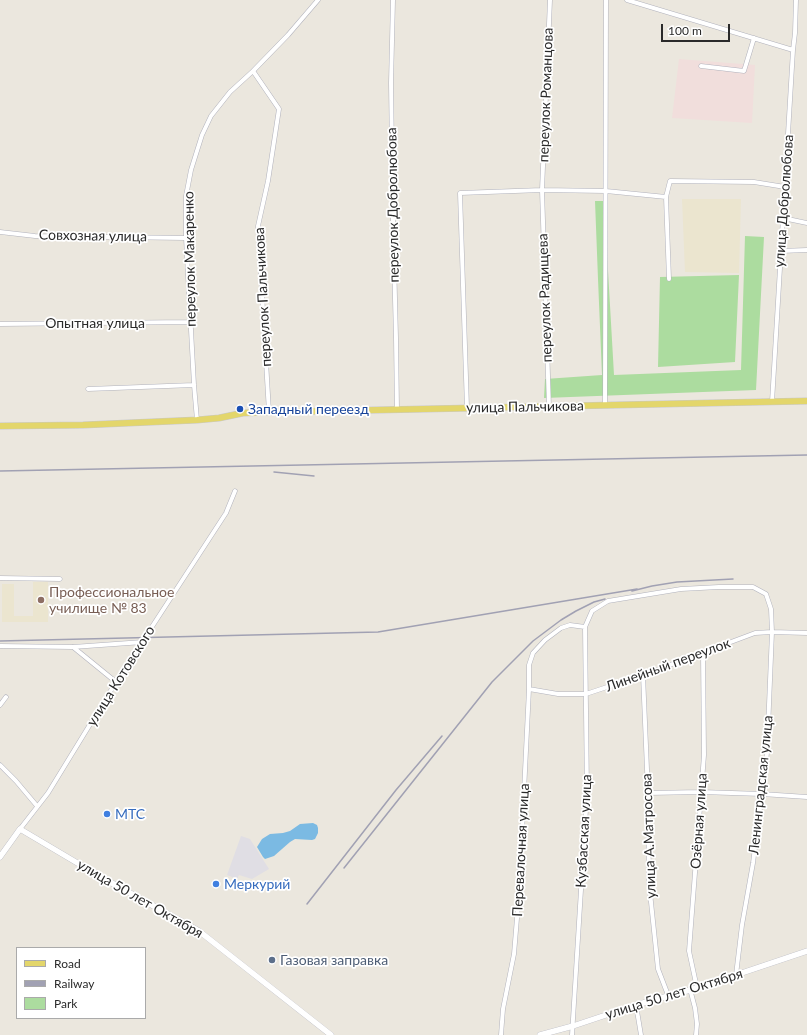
<!DOCTYPE html>
<meta charset="utf-8">
<style>
body{margin:0}
#map{position:relative;width:807px;height:1035px;overflow:hidden;background:#ebe7de;font-family:Lato,sans-serif}
canvas{display:block}
.legend{position:absolute;left:16px;top:947px;width:130px;height:72px;box-sizing:border-box;background:#fff;border:1px solid #aaa;margin:0;padding:5px 7px;list-style:none;font-size:12px;color:#2a2a2a}
.legend li{display:flex;align-items:center;gap:8px;height:20px}
.legend b{width:20px;border:1px solid #aaa}
.scale{position:absolute;left:661px;top:24px;width:69px;height:18px;box-sizing:border-box;border:2px solid #2a2a2a;border-top:0;padding-left:5px;font-size:12px;line-height:14px;white-space:nowrap;color:#2a2a2a;-webkit-text-stroke:3px #fff;paint-order:stroke}
</style>
<div id="map">
<canvas width="807" height="1035"></canvas>
<ul class="legend">
<li><b style="height:5px;background:#e3d66b"></b>Road</li>
<li><b style="height:5px;background:#a1a1b3"></b>Railway</li>
<li><b style="height:11px;background:#acdc9f"></b>Park</li>
</ul>
<div class="scale">100 m</div>
</div>
<script>
const g = document.querySelector('canvas').getContext('2d');
g.lineJoin = 'round';
function fillPath(path, color) { g.fillStyle = color; g.fill(path, 'evenodd'); }
const poly = rows => new Path2D(rows.map(r => 'M' + r).join(''));
function trace(path, color, width, dash) { g.strokeStyle = color; g.lineWidth = width; g.lineCap = dash ? 'butt' : 'round'; g.setLineDash(dash || []); g.stroke(path); }
function label(font, color, halo, rows, align = 'center') {
  g.font = font + ' Lato,sans-serif'; g.lineWidth = 3.5; g.setLineDash([]); g.textBaseline = 'middle'; g.strokeStyle = halo; g.fillStyle = color; for (const [text, x, y, turn = 0] of rows) {
    g.save(); g.translate(x, y); g.rotate((+turn || 0) * Math.PI / 180); g.textAlign = isNaN(turn) ? turn : align; if (halo) g.strokeText(text, 0, 0); g.fillText(text, 0, 0); g.restore();
  }
}
fillPath(poly([
 [241,836,250,839,269,869,252,879,239,875,237,879,227,875]
]), '#e0dee4');
fillPath(poly([
 [682,199,741,199,739,273,685,272],
 [33,582,48,582,48,622,2,622,2,584,14,584,14,616,33,616]
]), '#ebe5cf');
fillPath(poly([
 [679,59,755,65,752,123,672,118]
]), '#f1dedc');
fillPath(poly([
 [595,201,604,201,614,375,741,370,745,236,764,237,756,390,544,398,545,379,602,375,598,279],
 [739,275,735,362,658,367,660,277]
]), '#acdc9f');
fillPath(poly([
 [313,823,317,825,318,828,318,833,315,839,312,840,295,839,290,842,274,856,265,859,263,857,257,847,262,839,270,834,283,833,290,831,300,824]
]), '#7bbae3');
const minor = poly([
 [393,0,391,83,393,220,396,338,397,410],
 [627,0,793,50],
 [701,66,744,71,754,38],
 [253,71,279,109,268,181,258,226,269,412],
 [666,197,669,279],
 [783,218,807,223],
 [0,232,35,236,186,238],
 [781,251,807,250],
 [0,324,190,322],
 [88,389,194,385],
 [772,402,793,50,795,33,796,0],
 [605,405,606,0],
 [549,407,542,190,550,0],
 [467,408,460,193,542,190,606,191,666,197,670,181,754,182,785,187],
 [197,420,194,385,186,238,186,196,191,170,202,135,211,116,230,92,253,71,288,35,318,0],
 [0,578,60,579],
 [0,646,73,647,143,642],
 [73,647,116,682],
 [643,675,648,793,649,883,658,969,668,995],
 [529,689,558,694,586,694,643,675,755,633,772,632,807,633],
 [0,705,6,697],
 [0,765,16,781,37,806],
 [648,793,701,792,762,794,807,797],
 [20,829,48,793,116,682,226,513,235,491],
 [697,988,689,951,704,755,703,653],
 [690,989,695,1008,697,1024,696,1035],
 [636,1005,641,1035],
 [501,1035,503,1009,514,954,519,894,529,689,529,665,533,653,545,640,561,628,570,625,585,627,592,611,608,601,681,589,719,587,753,587,766,594,771,609,772,632,767,753,753,863,742,925,736,975],
 [572,1035,587,793,585,627]
]);
const secondary = poly([
 [0,857,20,829,101,877,199,931,331,1035],
 [540,1035,573,1026,636,1005,697,988,807,951]
]);
const primary = poly([
 [0,426,83,425,197,420,219,418,243,413,269,412,329,411,807,401]
]);
trace(minor, '#b1b2bc', 5);
trace(secondary, '#b1b2bc', 6);
trace(primary, '#c8c8c8', 7);
trace(minor, '#fff', 4);
trace(secondary, '#fff', 5.5);
trace(primary, '#e3d66b', 6);
trace(poly([
 [0,471,807,455],
 [274,472,314,476],
 [632,591,652,586,677,582,733,579],
 [0,641,378,632,637,589],
 [344,868,492,682,533,641,561,620,576,611,594,602,605,599],
 [307,904,396,790,442,736]
]), '#a1a1b3', 1.5);
for (const [x, y, r, color] of [
 [240,409,4,"#1a4fb4"],
 [41,600,4,"#8d6e63"],
 [107,814,4,"#3f7fe0"],
 [216,884,4,"#3f7fe0"],
 [272,960,4,"#5c6f8a"]
]) { const dot = new Path2D(); dot.arc(x, y, r, 0, 2 * Math.PI); g.fillStyle = color; g.fill(dot); trace(dot, '#fff', 1.5); }
label('14px', '#2a2a2a', '#fff', [
 ["переулок Романцова",546,95,-88],
 ["улица Добролюбова",784,201,-86],
 ["переулок Добролюбова",393,205,-91],
 ["Совхозная улица",93,236,1],
 ["переулок Макаренко",190,259,-91],
 ["переулок Пальчикова",263,297,-93],
 ["переулок Радищева",545,298,-92],
 ["Опытная улица",95,323],
 ["улица Пальчикова",525,407,-1],
 ["Линейный переулок",668,665,-20],
 ["улица Котовского",121,676,-58],
 ["Ленинградская улица",761,785,-84],
 ["Озёрная улица",699,821,-86],
 ["Кузбасская улица",584,831,-87],
 ["улица А.Матросова",649,836,-92],
 ["Перевалочная улица",521,850,-87],
 ["улица 50 лет Октября",140,899,30],
 ["улица 50 лет Октября",674,994,-17]
]);
label('14px', '#164399', '#fff', [
 ["Западный переезд",248,409]
], 'left');
label('14px', '#785e54', '#fff', [
 ["Профессиональное",49,592],
 ["училище № 83",49,608]
], 'left');
label('14px', '#366cbe', '#fff', [
 ["МТС",115,814],
 ["Меркурий",224,884]
], 'left');
label('14px', '#4e5e75', '#fff', [
 ["Газовая заправка",280,960]
], 'left');
</script>
